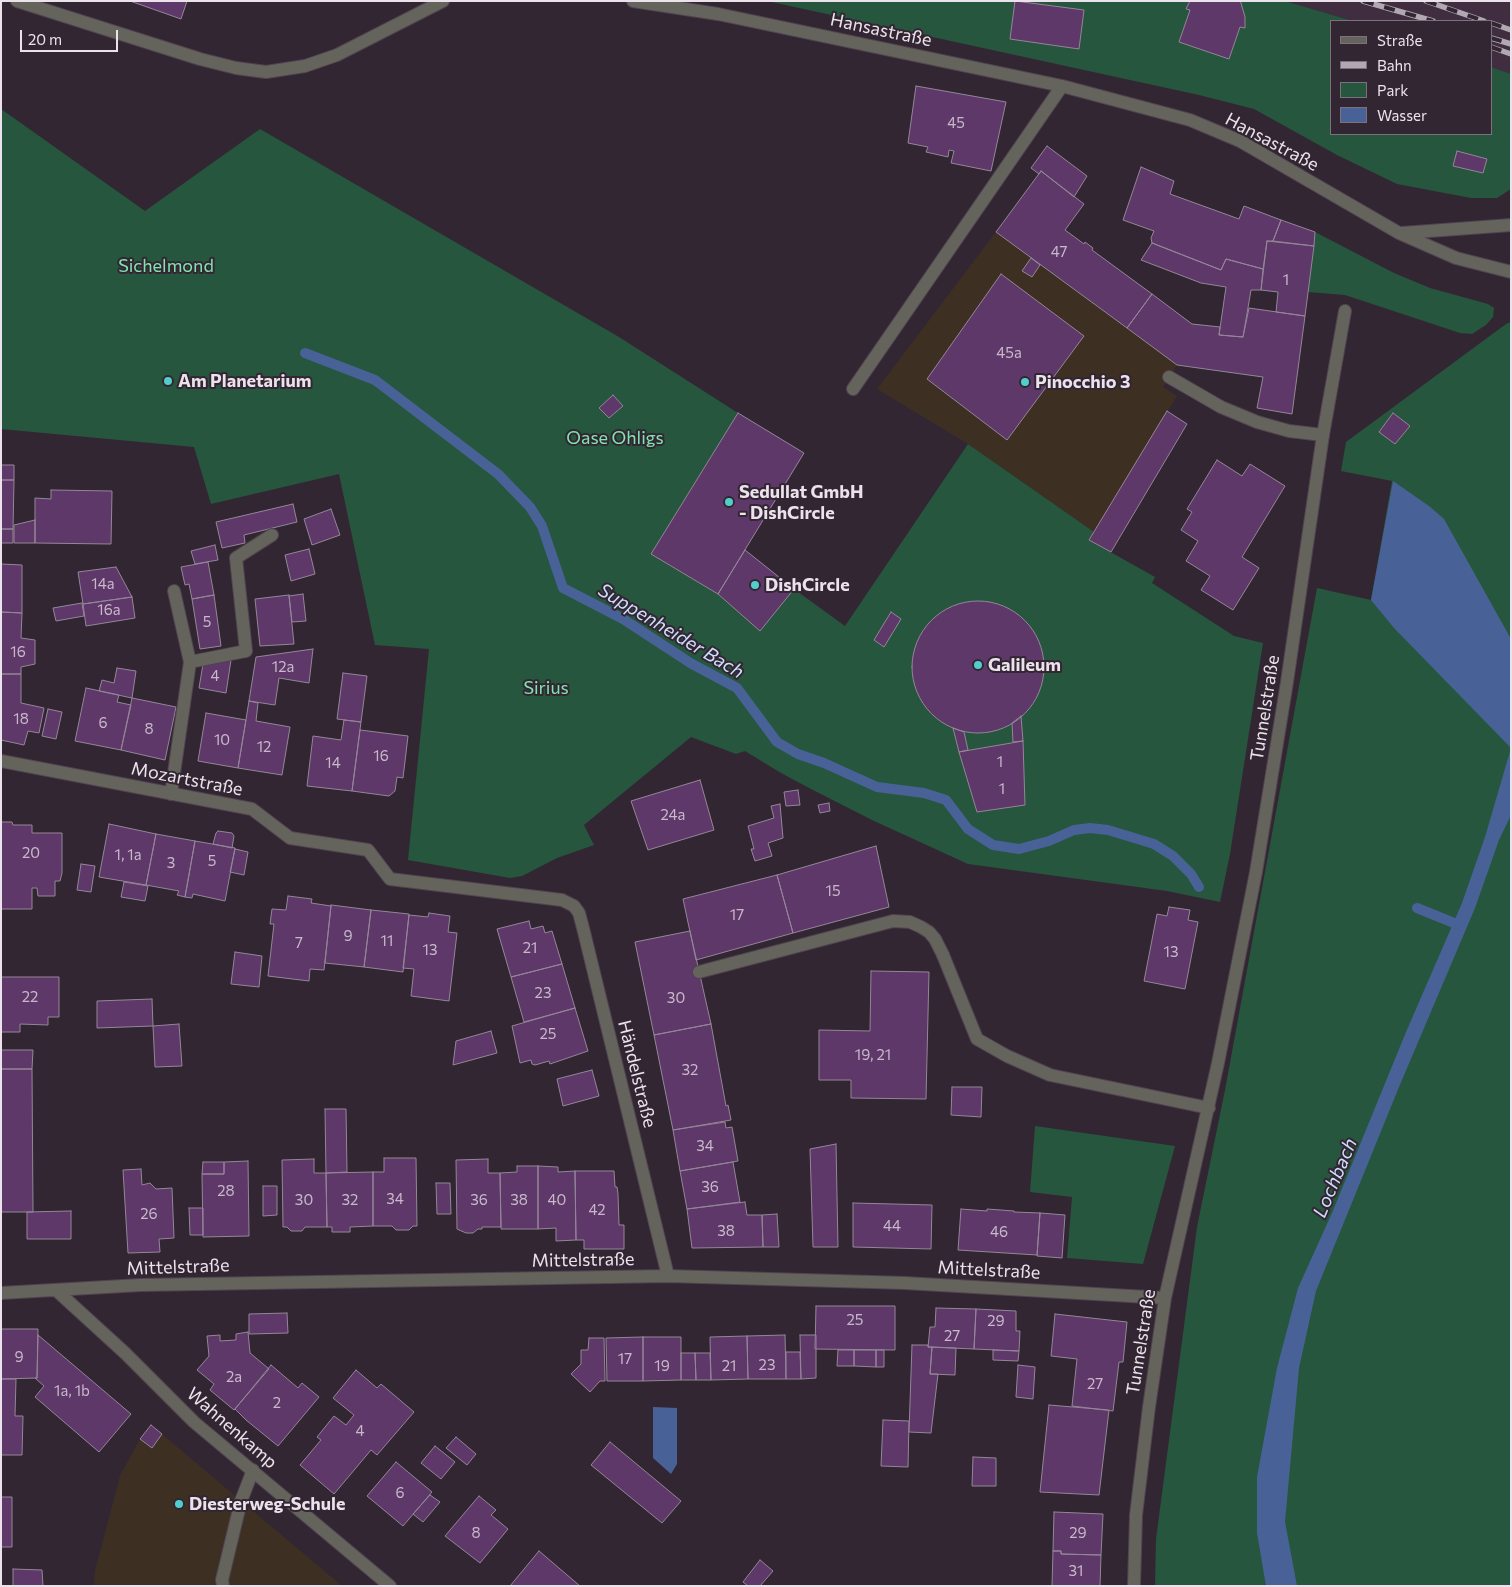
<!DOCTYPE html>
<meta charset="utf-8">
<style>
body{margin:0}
#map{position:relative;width:1512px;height:1587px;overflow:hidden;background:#332633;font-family:Commissioner,sans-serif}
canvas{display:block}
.frame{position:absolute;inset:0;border:2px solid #ebe2eb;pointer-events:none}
.legend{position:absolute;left:1330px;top:20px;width:162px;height:115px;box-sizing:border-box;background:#332633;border:1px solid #7d717d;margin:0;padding:6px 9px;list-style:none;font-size:15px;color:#ebe2eb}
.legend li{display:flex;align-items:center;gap:10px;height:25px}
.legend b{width:25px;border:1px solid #7d717d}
.scale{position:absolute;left:20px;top:30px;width:98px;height:22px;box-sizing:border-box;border:2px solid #ebe2eb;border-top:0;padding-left:6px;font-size:15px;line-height:18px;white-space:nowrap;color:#ebe2eb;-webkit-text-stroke:4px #332633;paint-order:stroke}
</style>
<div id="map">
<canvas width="1512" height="1587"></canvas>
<div class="frame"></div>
<ul class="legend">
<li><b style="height:6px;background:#64645c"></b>Straße</li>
<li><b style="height:6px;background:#b2a8b2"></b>Bahn</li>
<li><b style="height:14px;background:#26563d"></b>Park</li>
<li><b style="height:14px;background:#486297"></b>Wasser</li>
</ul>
<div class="scale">20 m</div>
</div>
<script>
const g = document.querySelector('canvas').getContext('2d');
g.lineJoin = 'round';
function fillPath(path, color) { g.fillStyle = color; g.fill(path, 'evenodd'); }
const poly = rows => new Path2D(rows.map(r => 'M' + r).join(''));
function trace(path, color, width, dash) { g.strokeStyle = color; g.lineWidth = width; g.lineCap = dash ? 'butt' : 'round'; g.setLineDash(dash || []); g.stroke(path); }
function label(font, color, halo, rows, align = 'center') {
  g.font = font + ' Commissioner,sans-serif'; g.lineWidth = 4; g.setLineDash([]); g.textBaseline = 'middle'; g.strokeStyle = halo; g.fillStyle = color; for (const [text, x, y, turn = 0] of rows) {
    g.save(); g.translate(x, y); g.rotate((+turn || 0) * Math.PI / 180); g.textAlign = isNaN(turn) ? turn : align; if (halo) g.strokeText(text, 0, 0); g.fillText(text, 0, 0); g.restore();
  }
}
fillPath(poly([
 [1285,1,1511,1,1511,74,1491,67,1491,21,1353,21]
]), '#402e40');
fillPath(poly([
 [996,232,1177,365,1163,387,1177,396,1094,532,968,444,877,389],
 [151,1425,342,1586,94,1586,95,1571,120,1476,140,1439]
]), '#3d3022');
fillPath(poly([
 [767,1,1285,1,1353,21,1331,21,1331,134,1491,134,1491,67,1511,74,1511,189,1497,198,1471,198,1397,184,1337,155,1254,109,1199,95],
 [1,109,145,211,260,129,619,337,738,413,651,554,718,594,760,630,794,589,845,626,968,444,1094,532,1089,540,1155,577,1152,583,1234,636,1263,643,1230,854,1220,902,1167,891,968,864,872,820,811,789,781,773,745,751,736,754,691,737,584,825,594,845,557,858,522,876,510,878,408,860,429,649,375,645,339,474,211,504,194,447,1,429],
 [1315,232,1394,273,1430,288,1488,304,1494,308,1493,317,1486,325,1472,334,1460,333,1345,295,1308,292],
 [1511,322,1511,1586,1155,1586,1156,1539,1197,1227,1225,1090,1317,588,1371,600,1392,481,1341,471,1346,442,1506,324],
 [1035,1126,1175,1146,1143,1264,1067,1258,1072,1197,1030,1192]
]), '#26563d');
fillPath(poly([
 [1393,481,1429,506,1444,519,1511,639,1511,748,1394,628,1371,600],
 [1511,748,1511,815,1499,840,1475,908,1399,1087,1316,1291,1299,1368,1285,1522,1297,1586,1266,1586,1257,1533,1257,1477,1277,1368,1298,1288,1332,1213,1406,1032,1462,903,1485,837],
 [653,1407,677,1408,677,1464,671,1474,653,1458]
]), '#486297');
trace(poly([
 [305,353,375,380,498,474,530,507,542,526,563,588,623,619,692,664,737,688,777,742,798,754,824,763,877,787,924,793,946,800,968,829,993,845,1019,849,1049,841,1074,830,1090,828,1108,830,1154,844,1173,856,1191,874,1199,887],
 [1417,908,1459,925]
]), '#486297', 10);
const building = poly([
 [130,1,187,1,181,19,130,1],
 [1015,1,1084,10,1079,49,1010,39,1015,1],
 [1190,1,1240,1,1241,3,1245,17,1245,28,1240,27,1229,59,1179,42,1190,10,1186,9,1190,1],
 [916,86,1006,102,991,171,951,163,954,151,949,150,948,157,926,152,928,147,908,143,916,86],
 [1047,146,1087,176,1074,197,1041,171,1039,174,1031,168,1047,146],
 [1457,151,1487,159,1483,173,1453,166,1457,151],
 [1141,167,1174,181,1170,194,1239,219,1244,206,1281,220,1273,241,1267,241,1263,269,1226,259,1221,270,1152,243,1151,238,1154,231,1123,220,1141,167],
 [1041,171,1084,204,1065,230,1084,244,1085,242,1093,248,1092,250,1152,294,1127,328,996,232,1041,171],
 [1281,220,1315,232,1314,246,1273,241,1281,220],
 [1267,241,1314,246,1305,316,1276,312,1278,292,1261,290,1267,241],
 [1152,243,1221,270,1226,259,1263,269,1261,290,1251,290,1243,337,1219,335,1226,287,1201,283,1141,260,1152,243],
 [1031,258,1040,265,1032,277,1022,271,1031,258],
 [1001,274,1084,336,1007,440,927,379,1001,274],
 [1152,294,1192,324,1220,327,1219,335,1243,337,1249,308,1305,316,1292,414,1257,408,1263,377,1177,365,1127,328,1152,294],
 [613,395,623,406,609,418,599,408,613,395],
 [1167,411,1187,424,1111,552,1089,540,1167,411],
 [738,413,804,453,718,594,651,554,738,413],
 [1393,413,1410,426,1395,444,1379,432,1393,413],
 [1217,460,1242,476,1250,464,1285,486,1242,557,1259,568,1233,610,1201,590,1210,576,1186,561,1198,541,1181,530,1192,512,1187,509,1217,460],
 [1,465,14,465,14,480,1,480,1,465],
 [1,480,14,480,13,529,1,529,1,480],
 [51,490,112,491,111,544,35,543,35,498,51,499,51,490],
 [293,504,297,522,244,535,245,543,222,548,216,522,293,504],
 [331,509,340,535,312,545,304,519,331,509],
 [35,520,35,543,14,543,14,525,35,520],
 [1,529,13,529,13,543,1,543,1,529],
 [215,545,218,560,195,564,191,551,215,545],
 [309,549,315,574,291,581,285,555,309,549],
 [745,550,794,589,760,631,718,594,745,550],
 [208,562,214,595,192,599,189,584,185,585,181,567,208,562],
 [1,564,22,565,22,613,1,612,1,564],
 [116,567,132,597,83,604,78,572,116,567],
 [303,594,306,621,292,622,289,596,303,594],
 [214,595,221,646,200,649,192,599,214,595],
 [289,595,294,644,260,646,255,599,289,595],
 [132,597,135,618,86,626,83,604,132,597],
 '912 667a66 66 0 1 1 132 0a66 66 0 1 1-132 0Z',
 [82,603,84,616,56,621,53,608,82,603],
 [1,612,22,613,21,638,35,640,35,664,21,667,21,674,1,674,1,612],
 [891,612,901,619,884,647,874,640,891,612],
 [313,649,309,683,279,678,275,705,249,701,256,657,313,649],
 [231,660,226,693,199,688,203,664,231,660],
 [117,668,136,671,132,698,99,691,102,680,114,683,117,668],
 [343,673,367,676,361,722,337,719,343,673],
 [1,674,21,674,21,703,44,708,39,733,28,731,24,745,1,740,1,674],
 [86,688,119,695,117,702,131,705,121,750,75,741,86,688],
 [132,698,176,707,165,760,121,750,132,698],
 [249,701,258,703,256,721,290,727,282,775,238,768,249,701],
 [48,709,62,712,56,739,42,736,48,709],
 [206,713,246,720,238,768,198,761,206,713],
 [1021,716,1023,741,1013,742,1012,723,1021,716],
 [344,720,361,722,352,791,307,786,313,736,341,740,344,720],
 [953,728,964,732,968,750,959,752,953,728],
 [360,730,408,736,403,778,397,777,395,791,389,796,352,791,360,730],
 [1023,741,1025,805,977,812,959,752,1023,741],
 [700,780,714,830,648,850,631,801,700,780],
 [798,790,800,805,786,806,784,792,798,790],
 [829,803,830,811,820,813,818,805,829,803],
 [780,804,783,838,768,843,772,856,755,861,751,849,754,849,748,826,774,818,771,806,780,804],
 [1,822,12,822,13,825,32,825,32,833,62,833,62,873,60,881,55,881,55,896,38,896,37,888,32,888,32,909,1,909,1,822],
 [109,824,156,834,146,885,99,877,109,824],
 [218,831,232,833,234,836,232,848,213,844,216,833,218,831],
 [156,834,195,841,185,897,177,895,179,891,146,885,156,834],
 [195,841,235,848,225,901,193,894,192,898,185,897,195,841],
 [876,846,889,907,793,933,777,875,876,846],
 [235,849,248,852,244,875,230,872,235,849],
 [81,864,95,866,91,892,77,890,81,864],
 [777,875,793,933,696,960,683,899,777,875],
 [124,882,148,886,145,901,121,897,124,882],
 [288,896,312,899,311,903,331,906,324,970,310,969,309,981,268,976,274,924,270,924,272,909,286,910,288,896],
 [331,905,371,910,364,967,325,963,331,905],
 [1169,907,1190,910,1188,920,1198,922,1185,989,1144,981,1157,914,1167,916,1169,907],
 [371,910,409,914,403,972,364,967,371,910],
 [429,913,450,916,448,932,457,933,449,1001,411,996,414,969,403,968,409,915,428,917,429,913],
 [529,921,531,929,543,926,545,933,552,931,562,964,511,977,497,929,529,921],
 [690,931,711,1024,654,1035,635,942,690,931],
 [235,952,262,956,259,987,231,984,235,952],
 [562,964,575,1008,524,1022,511,977,562,964],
 [871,971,929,972,926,1099,851,1098,851,1080,819,1080,819,1030,870,1031,871,971],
 [1,977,59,977,59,1017,48,1017,48,1025,20,1024,20,1032,1,1032,1,977],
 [152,999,153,1026,97,1028,97,1001,152,999],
 [575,1008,588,1051,550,1064,549,1061,535,1065,532,1064,531,1060,520,1063,512,1026,575,1008],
 [179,1024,182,1066,155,1067,153,1026,179,1024],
 [711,1024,726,1106,728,1105,731,1120,673,1130,654,1035,711,1024],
 [491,1031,497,1053,453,1065,456,1041,491,1031],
 [1,1050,33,1050,32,1069,1,1069,1,1050],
 [1,1069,32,1069,33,1212,1,1212,1,1069],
 [592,1070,599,1096,563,1106,557,1079,592,1070],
 [952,1087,982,1087,981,1117,951,1115,952,1087],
 [325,1109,346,1109,347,1172,326,1173,325,1109],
 [725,1122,726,1128,732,1127,738,1161,680,1171,673,1130,725,1122],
 [836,1144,838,1247,813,1247,810,1149,836,1144],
 [384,1158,416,1158,417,1226,413,1226,409,1230,396,1230,392,1226,373,1226,373,1172,384,1172,384,1158],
 [314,1159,314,1173,326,1173,327,1227,305,1227,302,1231,291,1231,287,1227,283,1227,282,1160,314,1159],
 [488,1159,488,1173,500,1173,501,1227,482,1227,482,1229,478,1229,473,1233,466,1233,457,1229,456,1160,488,1159],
 [248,1161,249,1236,203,1237,202,1174,224,1174,224,1162,248,1161],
 [203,1162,224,1162,224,1174,202,1174,203,1162],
 [733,1162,740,1202,687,1209,680,1171,733,1162],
 [517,1166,538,1166,538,1229,501,1229,500,1173,517,1172,517,1166],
 [538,1166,558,1167,558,1172,575,1171,576,1240,556,1241,556,1228,538,1229,538,1166],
 [141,1169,142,1185,150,1183,156,1189,172,1188,174,1238,159,1239,160,1252,128,1253,123,1170,141,1169],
 [575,1171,614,1171,615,1187,617,1187,618,1194,619,1225,624,1225,624,1249,584,1249,584,1240,576,1240,575,1171],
 [373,1172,373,1226,350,1227,350,1232,332,1232,332,1227,327,1227,326,1173,373,1172],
 [436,1183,450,1183,451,1214,437,1214,436,1183],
 [263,1186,277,1186,277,1215,263,1216,263,1186],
 [745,1202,747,1215,762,1215,763,1247,692,1248,687,1209,745,1202],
 [853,1203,932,1205,931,1249,853,1247,853,1203],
 [189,1208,203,1208,203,1235,190,1235,189,1208],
 [961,1209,987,1211,987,1209,1014,1211,1014,1212,1040,1213,1037,1255,958,1250,961,1209],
 [71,1211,71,1239,27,1239,27,1212,71,1211],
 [1040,1213,1065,1215,1062,1258,1037,1256,1040,1213],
 [777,1214,779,1247,763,1247,762,1215,777,1214],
 [816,1306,895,1306,895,1350,815,1349,816,1306],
 [936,1308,976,1309,974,1349,928,1347,930,1327,935,1327,936,1308],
 [976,1309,1016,1311,1016,1331,1020,1331,1019,1351,974,1349,976,1309],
 [287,1313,288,1333,249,1334,249,1314,287,1313],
 [1055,1314,1127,1322,1123,1362,1119,1362,1113,1411,1072,1406,1077,1359,1051,1356,1055,1314],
 [1,1329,38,1329,37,1378,1,1379,1,1329],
 [248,1332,250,1353,269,1369,234,1410,210,1390,214,1384,197,1370,209,1356,207,1336,220,1335,220,1341,236,1340,236,1334,248,1332],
 [38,1335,131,1414,99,1452,35,1397,44,1386,35,1378,37,1378,38,1335],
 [785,1335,786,1379,748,1379,747,1336,785,1335],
 [800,1335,816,1335,816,1378,801,1379,800,1335],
 [747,1336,748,1379,711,1380,710,1337,747,1336],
 [643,1337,643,1381,607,1381,606,1338,643,1337],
 [643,1337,681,1337,681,1380,643,1381,643,1337],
 [589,1338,604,1338,605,1381,600,1381,590,1392,571,1374,581,1364,581,1350,588,1350,589,1338],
 [912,1345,928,1345,928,1347,932,1347,930,1374,938,1374,931,1433,909,1432,912,1345],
 [932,1347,956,1348,955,1375,930,1374,932,1347],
 [838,1350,854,1350,854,1366,837,1366,838,1350],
 [854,1350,876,1350,876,1367,854,1366,854,1350],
 [876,1350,884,1350,884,1367,876,1367,876,1350],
 [993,1350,1019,1351,1018,1361,993,1360,993,1350],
 [786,1352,800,1352,801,1379,786,1379,786,1352],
 [681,1353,695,1353,696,1380,681,1380,681,1353],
 [695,1353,710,1353,711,1380,696,1380,695,1353],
 [271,1365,298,1388,302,1383,319,1397,278,1446,246,1420,235,1409,271,1365],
 [1018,1365,1035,1367,1033,1399,1016,1397,1018,1365],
 [356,1370,377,1388,381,1384,414,1412,377,1455,371,1450,334,1494,300,1465,321,1440,317,1437,334,1416,346,1425,354,1415,333,1398,356,1370],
 [1,1379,16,1379,15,1416,23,1416,22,1455,1,1455,1,1379],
 [1049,1405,1109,1410,1099,1495,1040,1492,1049,1405],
 [883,1420,909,1421,908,1467,881,1466,883,1420],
 [151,1425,162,1434,152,1448,140,1439,151,1425],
 [456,1437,476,1454,467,1465,446,1448,456,1437],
 [610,1442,681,1501,662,1523,591,1465,610,1442],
 [435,1446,455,1462,441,1479,421,1463,435,1446],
 [973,1457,996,1458,996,1486,972,1486,973,1457],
 [396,1462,432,1492,403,1526,367,1496,396,1462],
 [430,1495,440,1502,423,1522,413,1514,430,1495],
 [479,1496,496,1510,491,1515,508,1529,480,1563,445,1536,479,1496],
 [1,1497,12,1497,12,1547,1,1547,1,1497],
 [1054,1512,1103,1514,1101,1555,1061,1554,1061,1551,1053,1551,1054,1512],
 [539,1551,580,1586,510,1586,539,1551],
 [1053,1551,1061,1551,1061,1554,1101,1555,1100,1586,1052,1586,1053,1551],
 [760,1560,773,1571,760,1586,748,1586,743,1582,760,1560],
 [13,1569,42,1570,43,1586,13,1586,13,1569]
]);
fillPath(building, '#5d3869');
trace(building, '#948698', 1);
const lane = poly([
 [1169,377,1221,407,1257,422,1289,431,1323,435],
 [174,591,190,662],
 [171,794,190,662,246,651,236,558,272,535],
 [699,972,893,921,910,922,921,927,929,932,935,939,943,955],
 [223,1586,222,1580,241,1501,253,1470]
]);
const street = poly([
 [17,1,200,59,236,68,266,72,305,66,337,55,443,1],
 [633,1,718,14,1062,86,1190,120,1240,141,1399,233,1456,258,1511,272],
 [1402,233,1511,225],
 [853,389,1062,86],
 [1,761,252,809,290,838,368,850,390,879,562,900,574,906,579,913,583,928,668,1276],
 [943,955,977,1039,1007,1056,1050,1075,1209,1108],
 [56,1290,125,1353,194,1422,390,1586],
 [1,1293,141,1285,668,1276,905,1283,1165,1298],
 [1134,1586,1136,1515,1149,1407,1165,1298,1218,1063,1256,872,1287,682,1323,435,1345,311]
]);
trace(lane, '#504450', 14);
trace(street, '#504450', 14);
trace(lane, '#64645c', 12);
trace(street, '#64645c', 12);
const rail = poly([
 [1363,1,1433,21],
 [1426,1,1484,21],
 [1491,23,1511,30],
 [1491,38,1511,44],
 [1491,47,1511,54]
]);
trace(rail, '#b2a8b2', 5.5);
trace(rail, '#332633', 4, [11]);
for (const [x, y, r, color] of [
 [168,381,5,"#53cdcb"],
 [1025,382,5,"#53cdcb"],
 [729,502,5,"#53cdcb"],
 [755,585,5,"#53cdcb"],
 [978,665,5,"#53cdcb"],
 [179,1504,5,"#53cdcb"]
]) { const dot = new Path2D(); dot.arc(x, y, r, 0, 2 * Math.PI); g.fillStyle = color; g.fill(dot); trace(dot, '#332633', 2); }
label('15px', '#c8b8ca', null, [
 ["45",956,123],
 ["47",1059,252],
 ["1",1286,280],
 ["45a",1009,353],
 ["14a",103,584],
 ["16a",109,610],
 ["5",207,622],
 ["16",18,652],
 ["12a",283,667],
 ["4",215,676],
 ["18",21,719],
 ["6",103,723],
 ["8",149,729],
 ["10",222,740],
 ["12",264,747],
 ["16",381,756],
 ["1",1000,762],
 ["14",333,763],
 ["1",1002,789],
 ["24a",673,815],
 ["20",31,853],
 ["1, 1a",128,855],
 ["5",212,861],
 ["3",171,863],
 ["15",833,891],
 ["17",737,915],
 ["9",348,936],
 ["11",387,941],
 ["7",299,943],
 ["21",530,948],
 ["13",430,950],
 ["13",1171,952],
 ["23",543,993],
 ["22",30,997],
 ["30",676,998],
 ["25",548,1034],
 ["19, 21",873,1055],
 ["32",690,1070],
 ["34",705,1146],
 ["36",710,1187],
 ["28",226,1191],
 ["34",395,1199],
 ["30",304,1200],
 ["32",350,1200],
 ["36",479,1200],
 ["38",519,1200],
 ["40",557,1200],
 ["42",597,1210],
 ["26",149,1214],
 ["44",892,1226],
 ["38",726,1231],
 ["46",999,1232],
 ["25",855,1320],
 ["29",996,1321],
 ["27",952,1336],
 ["9",19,1357],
 ["17",625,1359],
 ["23",767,1365],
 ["19",662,1366],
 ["21",729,1366],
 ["2a",234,1377],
 ["27",1095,1384],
 ["1a, 1b",72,1391],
 ["2",277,1403],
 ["4",360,1431],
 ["6",400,1493],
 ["8",476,1533],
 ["29",1078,1533],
 ["31",1076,1571]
]);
label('18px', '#ebe2eb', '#332633', [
 ["Hansastraße",881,30,12],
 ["Hansastraße",1272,142,28],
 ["Tunnelstraße",1265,708,-81],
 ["Mozartstraße",187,779,11],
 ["Händelstraße",637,1074,76],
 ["Mittelstraße",583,1260,-1],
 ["Mittelstraße",178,1267,-2],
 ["Mittelstraße",989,1270,3],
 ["Tunnelstraße",1141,1342,-81],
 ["Wahnenkamp",232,1428,41]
]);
label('18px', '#80e4b0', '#332633', [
 ["Sichelmond",166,266],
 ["Oase Ohligs",615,438],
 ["Sirius",546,688]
]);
label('bold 18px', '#ebe2eb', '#332633', [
 ["Am Planetarium",178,381],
 ["Pinocchio 3",1035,382],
 ["Sedullat GmbH",739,492],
 ["- DishCircle",739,513],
 ["DishCircle",765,585],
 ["Galileum",988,665],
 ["Diesterweg-Schule",189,1504]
], 'left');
label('italic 19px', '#ccddfd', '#332633', [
 ["Suppenheider Bach",671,631,31],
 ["Lochbach",1335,1178,-67]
]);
</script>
